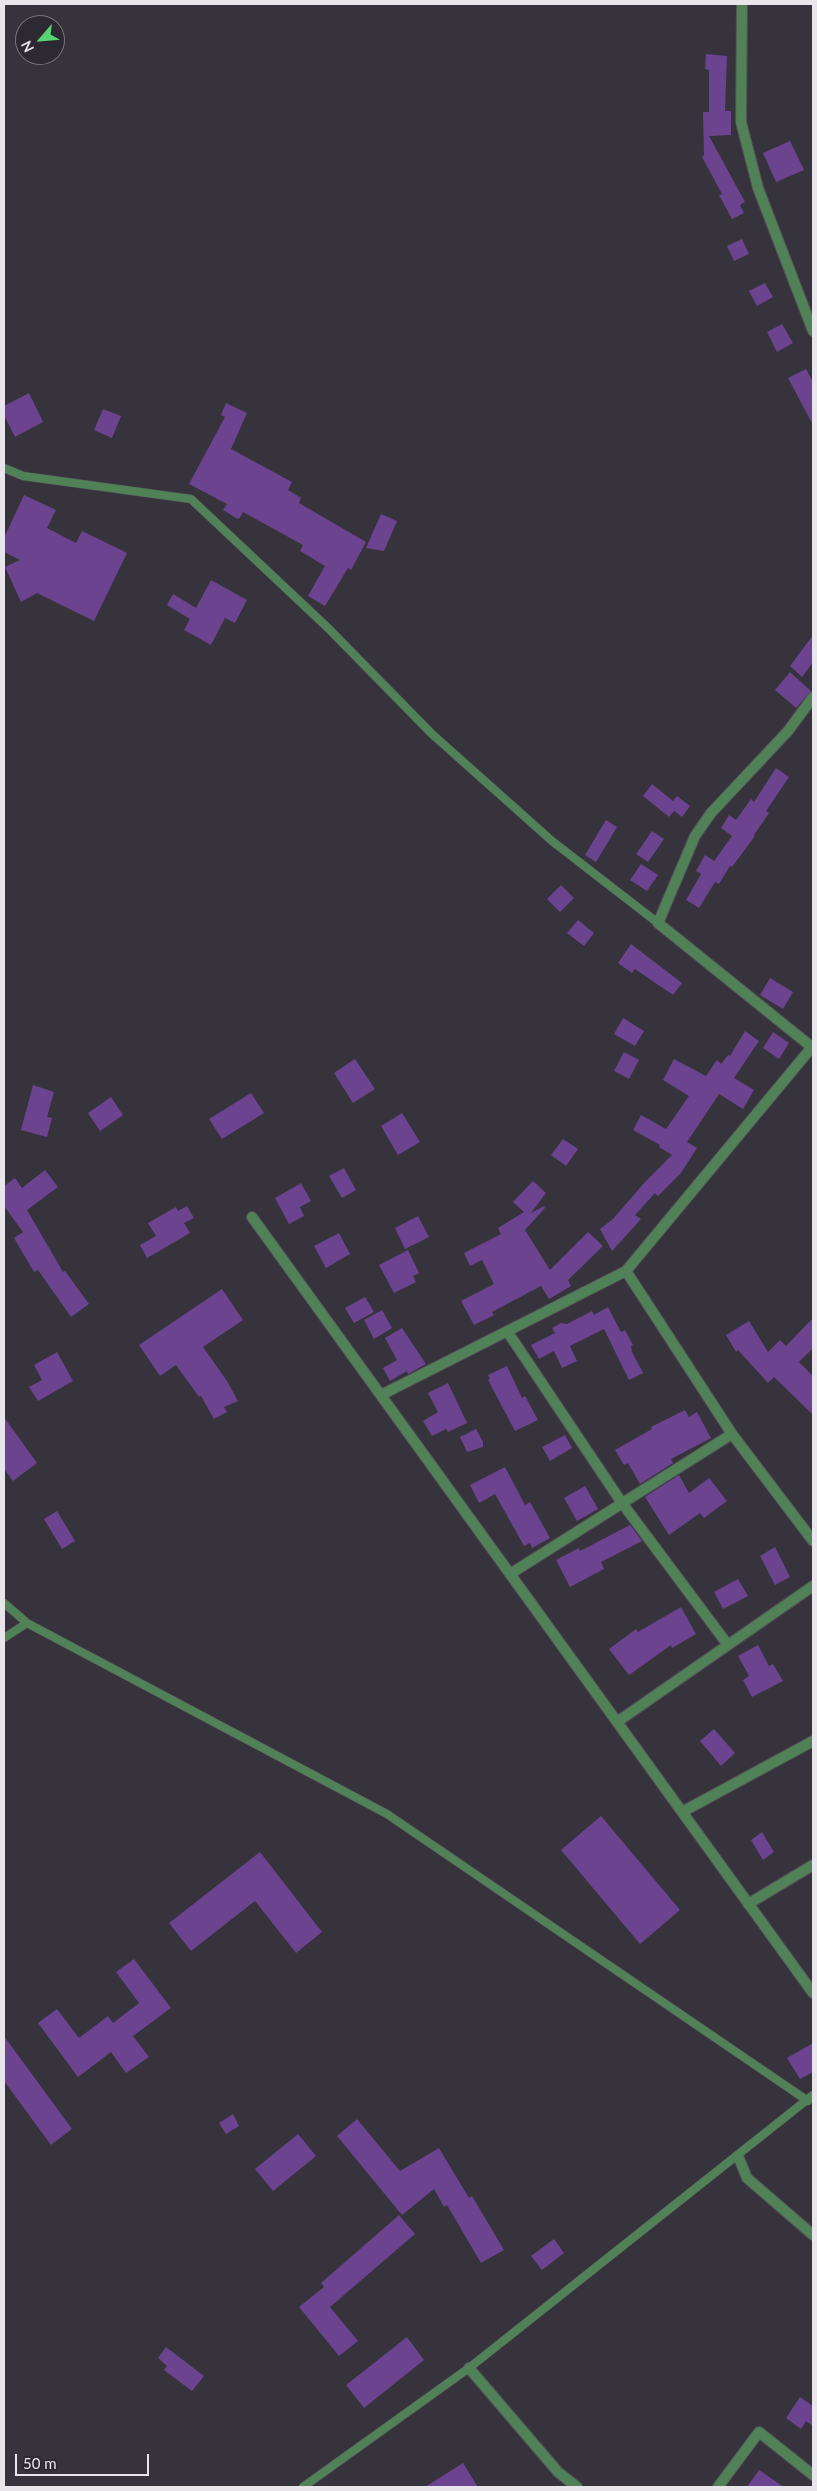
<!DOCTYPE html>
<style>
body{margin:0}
#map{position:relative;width:817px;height:2491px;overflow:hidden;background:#37333c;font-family:Lato,sans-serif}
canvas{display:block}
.frame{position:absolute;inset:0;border:5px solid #e8e5eb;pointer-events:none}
.north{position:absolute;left:15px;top:15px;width:50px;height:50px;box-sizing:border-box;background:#2d2932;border:1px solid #78747c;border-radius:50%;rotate:243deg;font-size:14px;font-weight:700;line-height:20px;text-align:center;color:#e8e5eb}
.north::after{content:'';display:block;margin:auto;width:18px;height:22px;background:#57d570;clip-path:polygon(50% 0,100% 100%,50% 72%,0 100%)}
.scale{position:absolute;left:15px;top:2454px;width:134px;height:22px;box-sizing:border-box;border:2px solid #e8e5eb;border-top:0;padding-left:6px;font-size:15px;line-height:18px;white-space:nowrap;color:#e8e5eb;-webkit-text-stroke:4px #2d2932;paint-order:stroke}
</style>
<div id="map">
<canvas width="817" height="2491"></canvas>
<div class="frame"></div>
<div class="north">N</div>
<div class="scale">50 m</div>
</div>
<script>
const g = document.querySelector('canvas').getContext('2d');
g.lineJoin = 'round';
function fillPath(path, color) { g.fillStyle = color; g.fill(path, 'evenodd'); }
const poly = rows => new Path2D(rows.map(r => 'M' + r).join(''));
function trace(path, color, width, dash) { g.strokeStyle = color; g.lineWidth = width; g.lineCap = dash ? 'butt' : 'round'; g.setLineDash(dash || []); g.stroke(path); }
fillPath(poly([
 [706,54,727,56,725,111,731,111,731,135,709,136,745,202,740,205,744,213,732,219,719,195,722,194,702,157,704,155,703,112,709,112,709,70,705,69],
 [790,141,804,170,776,182,763,153],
 [742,239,749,254,734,261,727,246],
 [765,283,773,297,757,306,749,291],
 [782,324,793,343,777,352,767,332],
 [806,369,813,382,813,425,788,378],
 [29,393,43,422,15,437,4,415,4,406],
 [226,403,247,413,231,449,292,482,288,490,301,498,299,503,366,542,351,570,348,568,325,606,308,596,325,566,300,551,303,545,243,512,239,519,236,518,223,510,227,504,189,484,225,417,221,415],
 [103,409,121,416,112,438,94,430],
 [24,495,56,510,47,528,76,543,82,531,127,553,94,621,37,593,21,602,5,567,20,560,4,552,4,538],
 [381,514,397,521,384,551,366,548],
 [211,580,247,600,235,623,225,618,211,645,184,630,190,619,167,605,173,594,196,608],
 [813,635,813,662,802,677,790,666],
 [790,672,811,691,796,708,775,690],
 [776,768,789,777,766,811,769,813,754,835,755,836,732,867,730,866,719,884,715,882,699,908,686,900,701,874,696,871,705,855,714,861,732,836,721,828,729,815,736,820,751,799,754,802],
 [652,784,673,801,677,796,690,806,682,817,674,811,669,817,643,796],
 [606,820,617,827,596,862,585,855],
 [652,831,664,839,648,862,636,854],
 [641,864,658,875,647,891,630,880],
 [561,885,574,898,560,912,547,899],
 [578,920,594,933,584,946,567,933],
 [631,944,682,983,673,995,635,969,632,973,618,963],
 [770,978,793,992,783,1009,760,995],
 [623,1018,644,1031,635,1046,614,1034],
 [745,1031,759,1041,734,1078,754,1090,743,1109,719,1094,687,1142,697,1148,681,1173,658,1196,655,1193,635,1215,641,1219,612,1251,600,1229,613,1219,645,1182,672,1155,659,1147,660,1145,633,1130,641,1115,666,1129,689,1096,663,1080,674,1059,706,1076,717,1060,721,1064,728,1055,730,1056],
 [773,1032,789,1043,779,1059,763,1048],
 [624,1052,639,1060,629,1079,614,1071],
 [355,1059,375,1089,353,1103,334,1073],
 [33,1085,54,1092,47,1117,52,1118,47,1137,21,1130],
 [251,1093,264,1113,222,1139,209,1119],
 [111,1097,123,1115,100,1131,88,1113],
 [402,1113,420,1142,398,1155,381,1126],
 [563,1139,578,1149,566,1166,551,1155],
 [344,1168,356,1190,342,1198,329,1176],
 [45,1170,58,1187,27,1210,63,1272,65,1271,89,1304,71,1317,38,1270,34,1272,14,1238,23,1232,4,1206,4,1186,15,1178,22,1188],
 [533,1181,546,1193,531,1213,544,1206,545,1208,525,1230,550,1270,588,1232,603,1246,568,1280,571,1286,549,1299,541,1286,492,1312,494,1315,474,1325,461,1301,494,1284,482,1260,470,1266,464,1253,501,1234,498,1228,524,1212,513,1202],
 [301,1183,311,1201,300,1207,304,1216,289,1224,275,1198],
 [187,1206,194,1218,184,1223,190,1233,147,1258,140,1245,156,1236,148,1223,176,1207,178,1211],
 [418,1216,429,1237,405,1249,395,1228],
 [339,1233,350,1254,326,1268,314,1246],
 [408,1250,419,1273,413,1276,416,1282,394,1293,379,1265],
 [222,1289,243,1320,203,1347,227,1381,238,1401,224,1407,227,1412,214,1419,201,1396,199,1397,176,1365,160,1376,139,1345],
 [365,1297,374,1312,354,1323,345,1308],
 [608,1307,621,1332,625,1330,633,1345,631,1346,632,1352,643,1373,629,1380,604,1329,570,1346,577,1361,562,1368,554,1351,539,1359,531,1345,555,1333,552,1328,561,1323,567,1324,592,1311,594,1315],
 [382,1310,392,1328,374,1339,364,1320],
 [813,1318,813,1348,799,1362,813,1376,813,1415,774,1377,768,1383,738,1350,736,1352,726,1335,749,1321,768,1352,780,1340,786,1346],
 [402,1328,426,1364,408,1374,407,1371,390,1381,383,1368,397,1360,385,1338],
 [57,1352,73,1381,38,1401,29,1387,42,1380,34,1365],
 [507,1366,522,1398,525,1396,538,1420,515,1431,488,1380,490,1379,488,1375],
 [448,1383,467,1423,448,1432,446,1429,432,1436,423,1421,438,1412,428,1393],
 [685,1410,689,1417,697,1412,711,1438,671,1459,673,1463,640,1484,628,1463,624,1465,615,1450,652,1429,651,1427],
 [4,1417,37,1463,13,1481,4,1469],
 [476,1429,483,1442,483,1447,467,1452,460,1437],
 [565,1435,572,1448,550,1461,542,1447],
 [505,1467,525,1505,530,1502,550,1538,532,1548,530,1543,524,1546,495,1494,479,1503,470,1485],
 [679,1475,689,1493,709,1478,727,1501,704,1518,700,1513,669,1535,645,1497],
 [585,1486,598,1509,577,1521,564,1498],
 [57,1511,75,1541,62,1549,44,1519],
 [630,1525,642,1541,601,1562,604,1569,570,1587,556,1560,579,1548,580,1551],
 [775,1547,790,1577,775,1585,760,1556],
 [738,1579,748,1596,723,1609,714,1592],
 [681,1607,696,1634,672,1648,671,1645,629,1675,609,1649,636,1629,638,1632],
 [758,1645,769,1666,773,1664,783,1681,752,1697,743,1680,749,1676,738,1656],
 [714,1729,735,1753,721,1766,700,1741],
 [601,1816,680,1910,640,1944,561,1850],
 [762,1832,774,1852,763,1860,751,1840],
 [260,1852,322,1932,296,1953,255,1901,191,1951,169,1923],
 [134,1959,171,2008,133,2036,149,2057,126,2073,111,2052,78,2077,38,2023,57,2009,79,2038,108,2016,113,2023,139,2003,116,1972],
 [4,2036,72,2129,51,2145,4,2081],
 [813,2043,813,2072,800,2079,787,2058],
 [233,2114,239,2126,226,2134,219,2123],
 [357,2119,400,2171,439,2148,469,2198,472,2196,504,2250,481,2263,447,2205,444,2207,434,2189,402,2215,337,2136],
 [298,2134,316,2156,273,2191,255,2169],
 [399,2215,415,2234,330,2307,358,2341,339,2356,299,2307,324,2287,321,2283],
 [554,2239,564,2253,542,2270,531,2256],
 [407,2337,424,2360,364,2408,346,2385],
 [166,2347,204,2376,192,2391,164,2370,167,2366,158,2358],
 [800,2397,813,2406,813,2426,806,2421,801,2429,786,2418],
 [463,2463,478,2487,425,2487],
 [759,2470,784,2487,747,2487]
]), '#6b438f');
const service = poly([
 [4,468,23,476,191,499,328,628,432,734,552,841,658,923],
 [4,1603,27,1623,387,1814,808,2101],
 [4,1638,27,1623],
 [303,2487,469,2368,813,2095]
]);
const minor = poly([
 [742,4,741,122,758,188,813,331],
 [813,697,788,731,711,813,695,836,658,923,813,1048],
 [252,1217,813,1993],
 [626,1271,732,1434,813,1541],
 [507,1331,622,1503,728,1645],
 [381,1395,626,1271,812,1047],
 [510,1574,732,1434],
 [617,1722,813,1586],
 [682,1812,813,1741],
 [748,1904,813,1865],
 [738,2156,747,2178,813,2235],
 [469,2368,558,2472,577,2487],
 [718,2487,759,2432,813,2475]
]);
trace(service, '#534f58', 9);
trace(minor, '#534f58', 12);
trace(service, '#518157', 8);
trace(minor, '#518157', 10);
</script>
